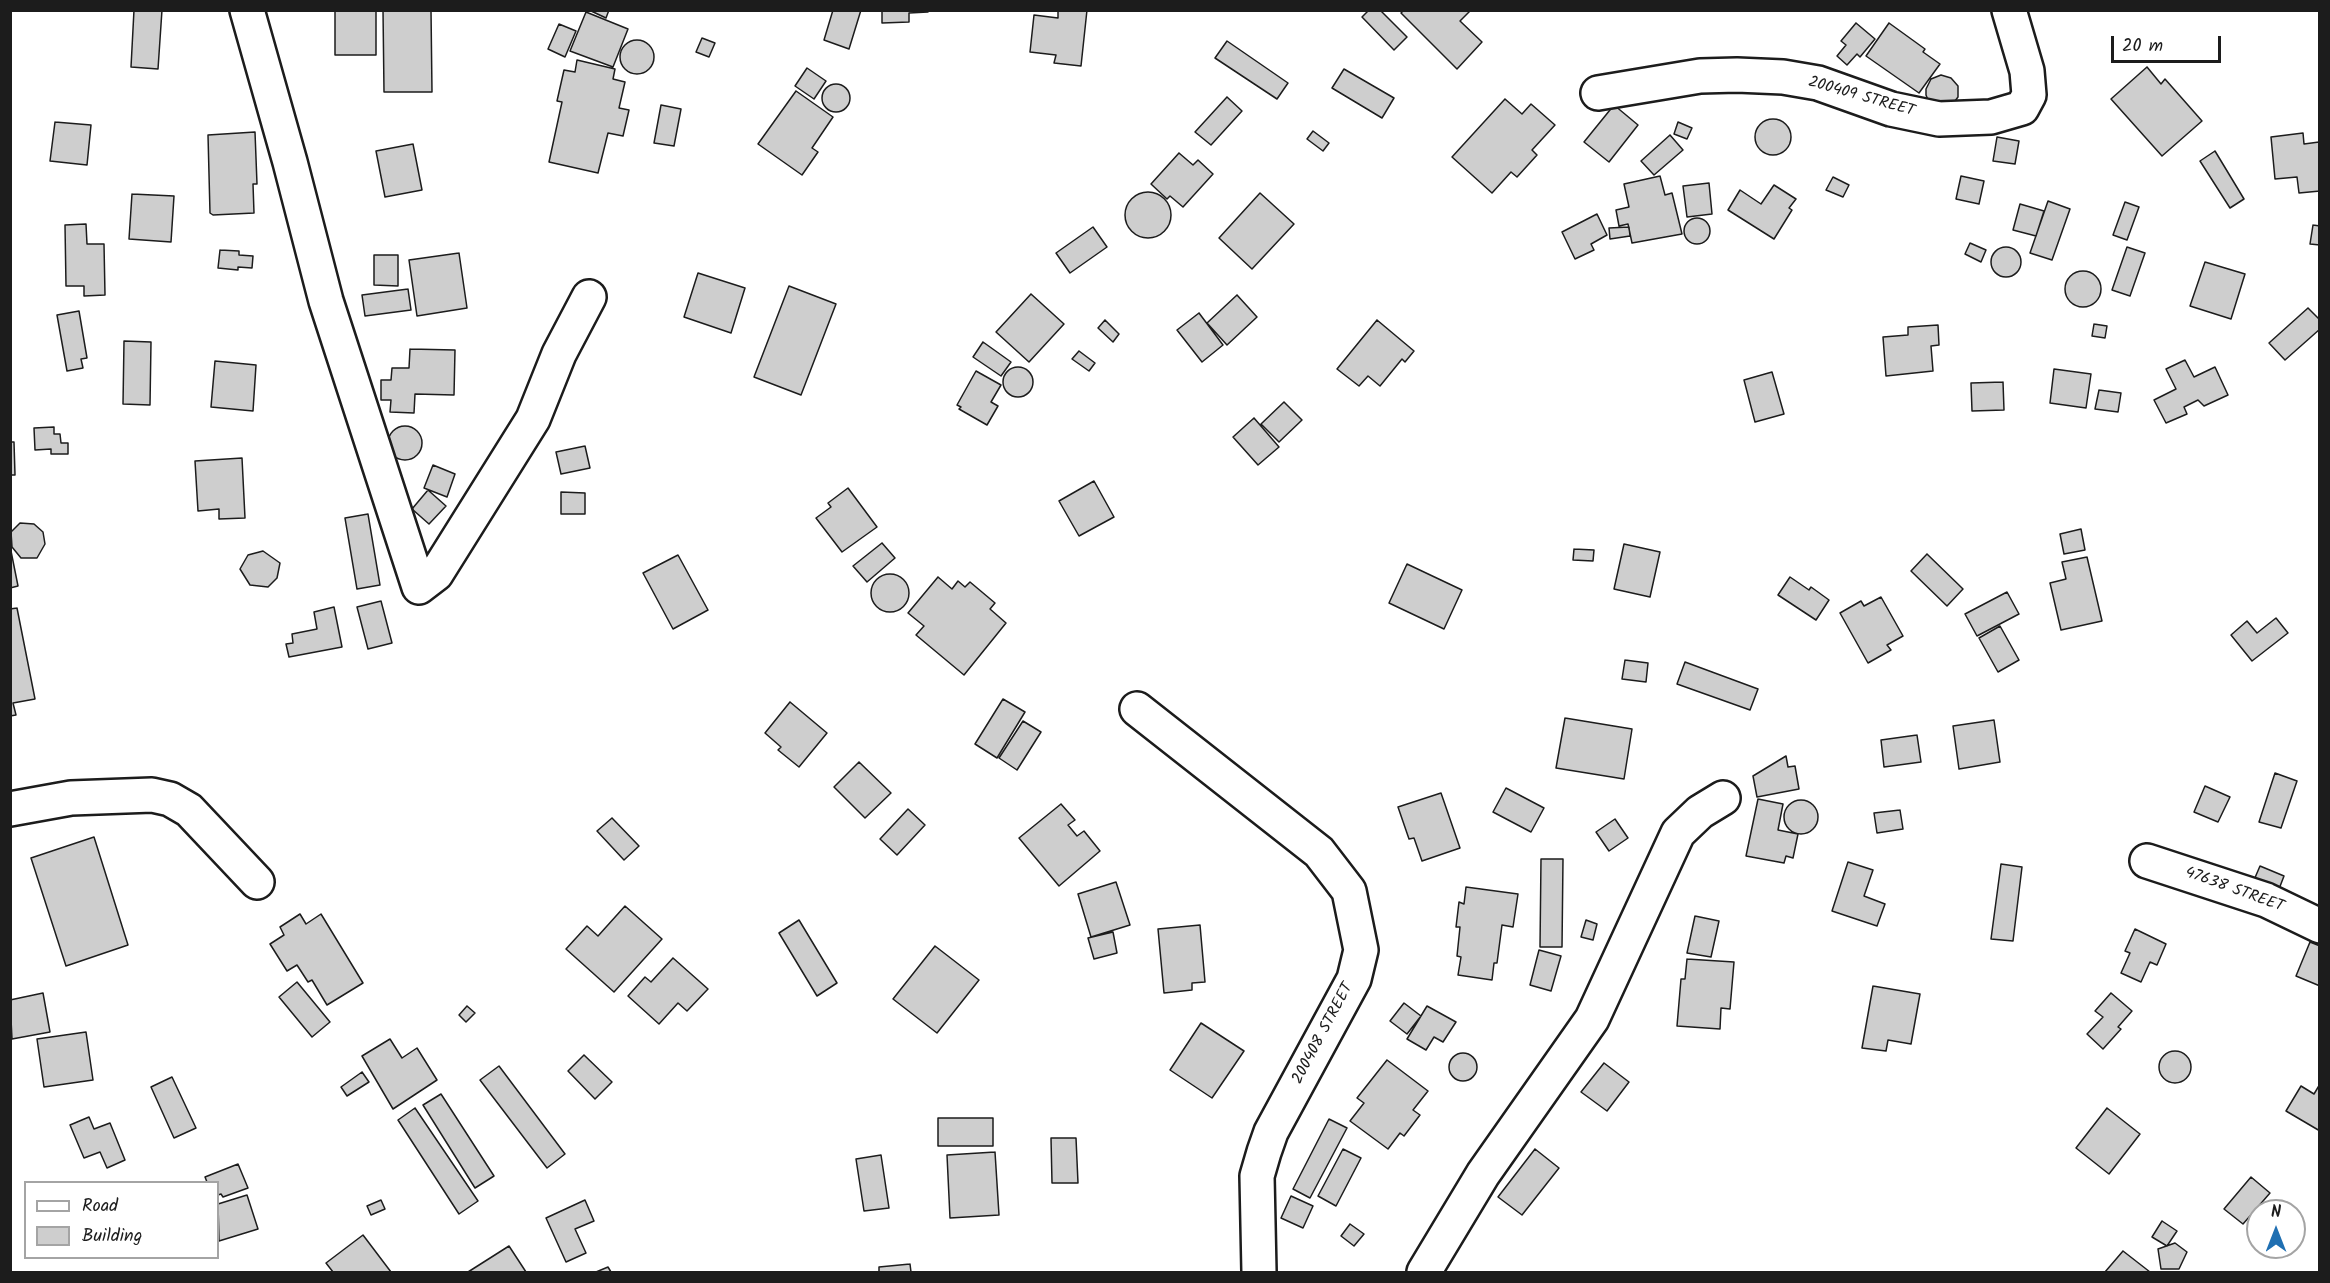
<!DOCTYPE html>
<style>
body{margin:0}
#map{position:relative;width:2330px;height:1283px;overflow:hidden;background:#fff;font-family:Kalam,sans-serif}
canvas{display:block}
.frame{position:absolute;inset:0;border:12px solid #1c1c1c;pointer-events:none}
.legend{position:absolute;left:24px;top:1181px;width:195px;height:78px;box-sizing:border-box;background:#fff;border:2px solid #a4a4a4;margin:0;padding:8px 10px;list-style:none;font-size:18px;color:#1c1c1c}
.legend li{display:flex;align-items:center;gap:12px;height:30px}
.legend b{width:30px;border:2px solid #a4a4a4}
.north{position:absolute;left:2246px;top:1199px;width:60px;height:60px;box-sizing:border-box;background:#fff;border:2px solid #a4a4a4;border-radius:50%;rotate:0deg;font-size:16px;font-weight:700;line-height:24px;text-align:center;color:#1c1c1c}
.north::after{content:'';display:block;margin:auto;width:21px;height:27px;background:#1f6fb2;clip-path:polygon(50% 0,100% 100%,50% 72%,0 100%)}
.scale{position:absolute;left:2111px;top:36px;width:110px;height:27px;box-sizing:border-box;border:3px solid #1c1c1c;border-top:0;padding-left:8px;font-size:18px;line-height:21px;white-space:nowrap;color:#1c1c1c;-webkit-text-stroke:4px #fff;paint-order:stroke}
</style>
<div id="map">
<canvas width="2330" height="1283"></canvas>
<div class="frame"></div>
<ul class="legend">
<li><b style="height:8px;background:#fff"></b>Road</li>
<li><b style="height:16px;background:#cecece"></b>Building</li>
</ul>
<div class="north">N</div>
<div class="scale">20 m</div>
</div>
<script>
const g = document.querySelector('canvas').getContext('2d');
g.lineJoin = 'round';
function fillPath(path, color) { g.fillStyle = color; g.fill(path, 'evenodd'); }
const poly = rows => new Path2D(rows.map(r => 'M' + r).join(''));
function trace(path, color, width, dash) { g.strokeStyle = color; g.lineWidth = width; g.lineCap = dash ? 'butt' : 'round'; g.setLineDash(dash || []); g.stroke(path); }
function label(font, color, halo, rows, align = 'center') {
  g.font = font + ' Kalam,sans-serif'; g.lineWidth = 5; g.setLineDash([]); g.textBaseline = 'middle'; g.strokeStyle = halo; g.fillStyle = color; for (const [text, x, y, turn = 0] of rows) {
    g.save(); g.translate(x, y); g.rotate((+turn || 0) * Math.PI / 180); g.textAlign = isNaN(turn) ? turn : align; if (halo) g.strokeText(text, 0, 0); g.fillText(text, 0, 0); g.restore();
  }
}
const building = poly([
 [134,10,162,10,158,69,131,67,134,10],
 [335,10,376,10,376,55,335,55,335,10],
 [383,10,431,10,432,92,384,92,383,10],
 [589,10,609,10,606,18,589,10],
 [833,10,861,10,849,49,824,40,833,10],
 [882,10,928,10,928,12,909,13,909,22,882,23,882,10],
 [1058,10,1087,10,1081,66,1054,63,1056,55,1030,52,1034,15,1058,18,1058,10],
 [1369,10,1380,10,1407,37,1394,50,1362,17,1369,10],
 [1404,10,1471,10,1460,21,1482,42,1457,69,1401,13,1404,10],
 [586,12,628,29,613,67,570,51,586,12],
 [1856,23,1875,39,1860,57,1857,54,1847,65,1837,56,1846,45,1841,41,1856,23],
 [1889,23,1925,49,1923,52,1940,64,1919,93,1866,56,1889,23],
 [559,24,576,31,565,57,548,49,559,24],
 [702,38,715,43,709,57,696,52,702,38],
 '620 57a17 17 0 1 1 34 0a17 17 0 1 1-34 0Z',
 [1227,41,1288,83,1277,99,1215,58,1227,41],
 [577,60,615,69,613,79,625,82,619,108,629,110,623,136,608,133,598,173,549,162,562,102,557,101,564,70,575,72,577,60],
 [2147,67,2161,84,2165,79,2202,121,2162,156,2111,99,2147,67],
 [807,68,826,81,814,99,795,86,807,68],
 [1344,69,1394,98,1382,118,1332,88,1344,69],
 [1941,75,1951,78,1958,86,1958,97,1952,105,1928,100,1926,95,1926,89,1931,79,1941,75],
 '822 98a14 14 0 1 1 28 0a14 14 0 1 1-28 0Z',
 [796,91,833,117,812,148,818,152,802,175,758,144,796,91],
 [1227,97,1242,111,1211,145,1195,132,1227,97],
 [1505,99,1522,114,1531,104,1555,125,1532,150,1537,155,1517,177,1511,172,1492,193,1452,157,1505,99],
 [661,105,681,109,674,146,654,143,661,105],
 [1614,105,1638,125,1609,162,1584,142,1614,105],
 '1755 137a18 18 0 1 1 36 0a18 18 0 1 1-36 0Z',
 [55,122,91,125,87,165,50,161,55,122],
 [1678,122,1692,128,1687,139,1674,134,1678,122],
 [1313,131,1329,143,1323,151,1307,139,1313,131],
 [255,132,257,184,253,184,254,213,213,215,210,213,208,135,255,132],
 [2303,133,2304,144,2319,142,2320,191,2299,193,2297,177,2275,179,2271,137,2303,133],
 [1670,135,1683,150,1654,175,1641,161,1670,135],
 [1997,137,2019,141,2015,164,1993,161,1997,137],
 [413,144,422,190,385,197,376,151,413,144],
 [2215,151,2244,199,2230,208,2200,161,2215,151],
 [1179,153,1193,165,1198,160,1213,174,1183,207,1170,196,1167,199,1151,184,1179,153],
 [1660,176,1665,195,1672,193,1682,234,1632,243,1628,224,1619,226,1616,210,1629,207,1624,184,1660,176],
 [1961,176,1984,181,1979,204,1956,199,1961,176],
 [1833,177,1849,185,1843,197,1826,190,1833,177],
 [1709,183,1712,214,1687,217,1683,186,1709,183],
 [1774,185,1796,199,1789,208,1792,210,1774,239,1728,210,1740,190,1761,204,1774,185],
 '1125 215a23 23 0 1 1 46 0a23 23 0 1 1-46 0Z',
 [1260,193,1294,224,1252,269,1219,238,1260,193],
 [132,194,174,196,171,242,129,239,132,194],
 [2048,201,2070,209,2052,260,2030,253,2048,201],
 [2125,202,2139,207,2127,240,2113,235,2125,202],
 [2020,204,2044,211,2036,236,2013,230,2020,204],
 [1597,214,1607,235,1591,244,1594,250,1575,259,1562,232,1597,214],
 '1684 231a13 13 0 1 1 26 0a13 13 0 1 1-26 0Z',
 [86,224,87,244,104,244,105,295,84,296,84,286,66,286,65,225,86,224],
 [2313,225,2320,226,2320,245,2310,244,2313,225],
 [1093,227,1107,247,1070,273,1056,253,1093,227],
 [1629,227,1630,236,1610,239,1609,228,1629,227],
 [1970,243,1986,250,1981,262,1965,254,1970,243],
 '1991 262a15 15 0 1 1 30 0a15 15 0 1 1-30 0Z',
 [2127,247,2145,253,2130,296,2112,290,2127,247],
 [220,250,239,251,239,255,253,256,252,268,238,267,238,270,218,268,220,250],
 [459,253,467,308,417,316,409,260,459,253],
 [374,255,398,255,398,286,374,285,374,255],
 [2205,262,2245,274,2231,319,2190,306,2205,262],
 '2065 289a18 18 0 1 1 36 0a18 18 0 1 1-36 0Z',
 [698,273,745,288,731,333,684,317,698,273],
 [789,286,836,304,801,395,754,377,789,286],
 [408,289,411,310,365,316,362,295,408,289],
 [1031,294,1064,324,1029,362,996,332,1031,294],
 [1237,295,1257,317,1227,345,1207,323,1237,295],
 [2308,308,2320,320,2320,329,2285,360,2269,343,2308,308],
 [79,311,87,358,81,359,83,368,67,371,57,315,79,311],
 [1199,313,1223,345,1202,362,1177,330,1199,313],
 [1105,320,1119,334,1113,342,1098,328,1105,320],
 [1377,320,1414,351,1405,362,1402,359,1380,386,1368,376,1359,386,1337,369,1377,320],
 [2094,324,2107,326,2105,338,2092,336,2094,324],
 [1938,325,1939,345,1931,346,1933,371,1886,376,1883,337,1908,335,1908,327,1938,325],
 [124,341,151,342,150,405,123,404,124,341],
 [983,342,1011,362,1001,376,973,357,983,342],
 [410,349,455,350,454,395,415,394,414,413,390,412,391,400,381,400,381,380,391,380,392,368,409,368,410,349],
 [1079,351,1095,363,1089,371,1072,359,1079,351],
 [2185,360,2194,377,2215,367,2228,395,2204,406,2198,400,2184,407,2187,414,2166,423,2154,400,2176,389,2166,369,2185,360],
 [215,361,256,365,253,411,211,407,215,361],
 '1003 382a15 15 0 1 1 30 0a15 15 0 1 1-30 0Z',
 [2054,369,2091,374,2086,408,2050,403,2054,369],
 [976,371,1001,385,991,402,998,406,987,425,959,409,961,407,957,405,976,371],
 [1772,372,1784,414,1755,422,1744,380,1772,372],
 [2003,382,2004,410,1972,411,1971,383,2003,382],
 [2099,390,2121,393,2118,412,2095,409,2099,390],
 [1284,402,1302,420,1279,442,1261,424,1284,402],
 [1254,418,1279,447,1258,465,1233,437,1254,418],
 '388 443a17 17 0 1 1 34 0a17 17 0 1 1-34 0Z',
 [54,427,54,434,60,434,61,443,68,443,68,454,51,454,51,449,35,450,34,428,54,427],
 [10,442,14,442,15,475,10,475,10,442],
 [585,446,590,468,561,474,556,452,585,446],
 [242,458,245,518,219,519,219,509,198,511,195,461,242,458],
 [433,465,455,474,447,497,424,488,433,465],
 [1094,481,1114,517,1079,536,1059,501,1094,481],
 [848,488,877,527,842,552,816,518,831,507,828,503,848,488],
 [428,490,446,506,429,524,412,509,428,490],
 [561,492,585,493,585,514,561,514,561,492],
 [368,514,380,585,357,589,345,518,368,514],
 [20,523,34,524,43,532,45,544,37,558,21,558,12,547,11,532,20,523],
 [2081,529,2085,550,2064,554,2060,534,2081,529],
 [882,543,895,558,867,582,853,566,882,543],
 [1624,544,1660,552,1650,597,1614,589,1624,544],
 [10,546,18,586,10,588,10,546],
 [1574,549,1594,550,1593,561,1573,560,1574,549],
 [263,551,280,563,277,578,268,587,250,585,240,569,248,555,263,551],
 [1927,554,1963,589,1947,606,1911,571,1927,554],
 [678,555,708,610,673,629,643,573,678,555],
 [2087,557,2102,621,2061,630,2050,583,2066,579,2062,562,2087,557],
 [1407,564,1462,590,1444,629,1389,603,1407,564],
 '871 593a19 19 0 1 1 38 0a19 19 0 1 1-38 0Z',
 [938,577,952,589,958,581,965,587,970,582,995,603,990,609,1006,623,964,675,916,635,924,626,908,613,938,577],
 [1790,577,1809,590,1811,587,1829,600,1816,620,1778,595,1790,577],
 [2007,592,2019,614,1977,636,1965,614,2007,592],
 [1881,597,1903,636,1887,645,1891,650,1868,663,1840,613,1861,601,1864,606,1881,597],
 [381,601,392,643,368,649,357,607,381,601],
 [334,607,342,647,289,657,286,644,293,643,292,634,317,629,314,612,334,607],
 [17,608,35,699,13,703,16,715,10,716,10,609,17,608],
 [2276,618,2288,633,2252,661,2231,635,2247,621,2257,633,2276,618],
 [2000,626,2019,660,1998,672,1979,638,2000,626],
 [1625,660,1648,663,1646,682,1622,679,1625,660],
 [1685,662,1758,689,1750,710,1677,684,1685,662],
 [1003,699,1025,712,997,758,975,744,1003,699],
 [790,702,827,733,799,767,778,750,781,747,765,733,790,702],
 [1565,718,1632,729,1624,779,1556,768,1565,718],
 [1994,720,2000,762,1959,769,1953,726,1994,720],
 [1023,721,1041,732,1017,770,999,758,1023,721],
 [1917,735,1921,762,1884,767,1881,740,1917,735],
 [1786,756,1788,767,1795,766,1799,789,1757,797,1753,776,1786,756],
 [859,762,891,793,865,818,834,787,859,762],
 [2275,773,2297,781,2281,828,2259,822,2275,773],
 [2205,786,2230,797,2218,822,2194,812,2205,786],
 [1506,788,1544,808,1531,832,1493,812,1506,788],
 [1441,793,1460,848,1422,861,1414,838,1409,839,1398,807,1441,793],
 [1758,799,1783,804,1778,830,1798,834,1793,858,1786,856,1784,863,1746,856,1758,799],
 '1784 817a17 17 0 1 1 34 0a17 17 0 1 1-34 0Z',
 [1061,804,1075,820,1068,825,1077,836,1084,831,1100,851,1059,886,1019,838,1061,804],
 [908,809,925,825,897,855,880,839,908,809],
 [1900,810,1903,829,1877,833,1874,813,1900,810],
 [612,818,639,846,624,860,597,831,612,818],
 [1615,819,1628,838,1609,851,1596,832,1615,819],
 [94,837,128,945,66,966,31,858,94,837],
 [1541,859,1563,859,1562,947,1540,947,1541,859],
 [1848,862,1873,870,1864,896,1885,904,1877,926,1832,911,1848,862],
 [2001,864,2022,867,2013,941,1991,939,2001,864],
 [2260,866,2284,876,2279,889,2254,880,2260,866],
 [1116,882,1130,925,1091,937,1078,894,1116,882],
 [1466,887,1518,894,1513,927,1502,925,1497,963,1494,963,1492,980,1458,975,1461,957,1457,956,1460,927,1456,927,1459,902,1464,904,1466,887],
 [625,906,662,939,614,992,566,949,587,926,598,936,625,906],
 [300,914,306,924,321,914,363,983,327,1005,312,980,308,982,297,965,287,971,270,944,284,935,280,927,300,914],
 [1695,916,1719,921,1711,957,1687,953,1695,916],
 [799,920,837,983,817,996,779,933,799,920],
 [1586,920,1597,924,1593,940,1581,937,1586,920],
 [1200,925,1205,982,1192,983,1192,990,1164,993,1158,929,1200,925],
 [2135,929,2166,944,2157,965,2150,962,2141,982,2121,973,2130,953,2125,951,2135,929],
 [1113,932,1117,953,1094,959,1088,938,1113,932],
 [2310,942,2320,946,2320,986,2296,976,2310,942],
 [935,946,979,980,937,1033,893,999,935,946],
 [1539,950,1561,956,1551,991,1530,985,1539,950],
 [673,958,708,989,687,1011,678,1003,659,1024,628,996,645,977,651,982,673,958],
 [1687,959,1734,962,1730,1009,1721,1008,1720,1029,1677,1026,1681,979,1685,979,1687,959],
 [297,982,330,1022,312,1037,279,997,297,982],
 [1873,986,1920,994,1911,1044,1888,1040,1886,1051,1862,1048,1873,986],
 [43,993,50,1032,12,1039,10,1000,43,993],
 [2111,993,2132,1011,2118,1027,2121,1029,2103,1049,2087,1034,2103,1017,2095,1011,2111,993],
 [1404,1003,1421,1016,1407,1034,1390,1021,1404,1003],
 [467,1006,475,1013,466,1022,459,1015,467,1006],
 [1427,1006,1456,1022,1443,1042,1434,1037,1426,1050,1407,1039,1427,1006],
 [1201,1023,1244,1051,1212,1098,1170,1070,1201,1023],
 [86,1032,93,1080,44,1087,37,1039,86,1032],
 [390,1039,402,1058,417,1048,437,1080,393,1109,362,1056,390,1039],
 '2159 1067a16 16 0 1 1 32 0a16 16 0 1 1-32 0Z',
 '1449 1067a14 14 0 1 1 28 0a14 14 0 1 1-28 0Z',
 [584,1055,612,1082,595,1099,568,1071,584,1055],
 [1387,1060,1428,1091,1413,1110,1420,1115,1404,1136,1400,1133,1388,1149,1350,1121,1364,1103,1357,1098,1387,1060],
 [1604,1063,1629,1082,1607,1111,1581,1092,1604,1063],
 [499,1066,565,1154,547,1168,480,1080,499,1066],
 [362,1072,369,1082,347,1096,341,1087,362,1072],
 [172,1077,196,1128,174,1138,151,1087,172,1077],
 [2320,1084,2320,1131,2286,1111,2301,1086,2314,1094,2320,1084],
 [441,1094,494,1176,475,1188,423,1105,441,1094],
 [415,1108,478,1201,459,1214,398,1120,415,1108],
 [2107,1108,2140,1134,2109,1174,2076,1148,2107,1108],
 [89,1117,94,1129,110,1123,125,1160,107,1168,100,1152,84,1158,70,1125,89,1117],
 [938,1118,993,1118,993,1146,938,1146,938,1118],
 [1329,1119,1347,1128,1310,1198,1293,1189,1329,1119],
 [1051,1138,1076,1138,1078,1183,1052,1183,1051,1138],
 [1343,1149,1361,1158,1336,1206,1318,1196,1343,1149],
 [1535,1149,1559,1168,1522,1215,1498,1197,1535,1149],
 [995,1152,999,1215,950,1218,947,1155,995,1152],
 [881,1155,889,1208,864,1211,856,1159,881,1155],
 [238,1164,248,1188,223,1197,221,1194,218,1195,218,1182,207,1182,205,1177,238,1164],
 [2251,1177,2270,1193,2243,1224,2224,1209,2251,1177],
 [247,1195,258,1229,219,1241,218,1204,247,1195],
 [1291,1196,1313,1206,1303,1228,1281,1218,1291,1196],
 [381,1200,385,1209,371,1215,367,1206,381,1200],
 [585,1200,594,1221,575,1229,586,1253,566,1262,546,1218,585,1200],
 [2162,1221,2177,1231,2167,1246,2152,1237,2162,1221],
 [1350,1224,1364,1234,1354,1246,1341,1236,1350,1224],
 [363,1235,391,1272,333,1272,326,1263,363,1235],
 [2175,1243,2187,1252,2179,1269,2161,1269,2158,1249,2175,1243],
 [509,1246,526,1272,468,1272,509,1246],
 [2123,1251,2150,1272,2105,1272,2123,1251],
 [910,1264,911,1272,879,1272,879,1267,910,1264],
 [608,1267,611,1272,596,1272,608,1267]
]);
fillPath(building, '#cecece');
trace(building, '#1c1c1c', 1.5);
const minor = poly([
 [247,10,290,162,326,301,419,587,436,574,533,419,559,354,589,297],
 [1598,93,1700,76,1737,75,1783,77,1818,83,1891,109,1939,119,1991,117,2022,108,2029,95,2027,71,2009,10],
 [1137,709,1319,852,1349,891,1361,950,1354,979,1271,1132,1264,1152,1257,1176,1259,1272],
 [10,809,71,798,152,795,170,799,189,810,257,882],
 [2147,861,2266,900,2320,926],
 [1424,1272,1483,1174,1592,1019,1678,833,1700,812,1723,798]
]);
trace(minor, '#1c1c1c', 38);
trace(minor, '#fff', 33);
label('16px', '#1c1c1c', '#fff', [
 ["200409 STREET",1861,98,16],
 ["47638 STREET",2234,891,20],
 ["200408 STREET",1324,1034,-62]
]);
</script>
